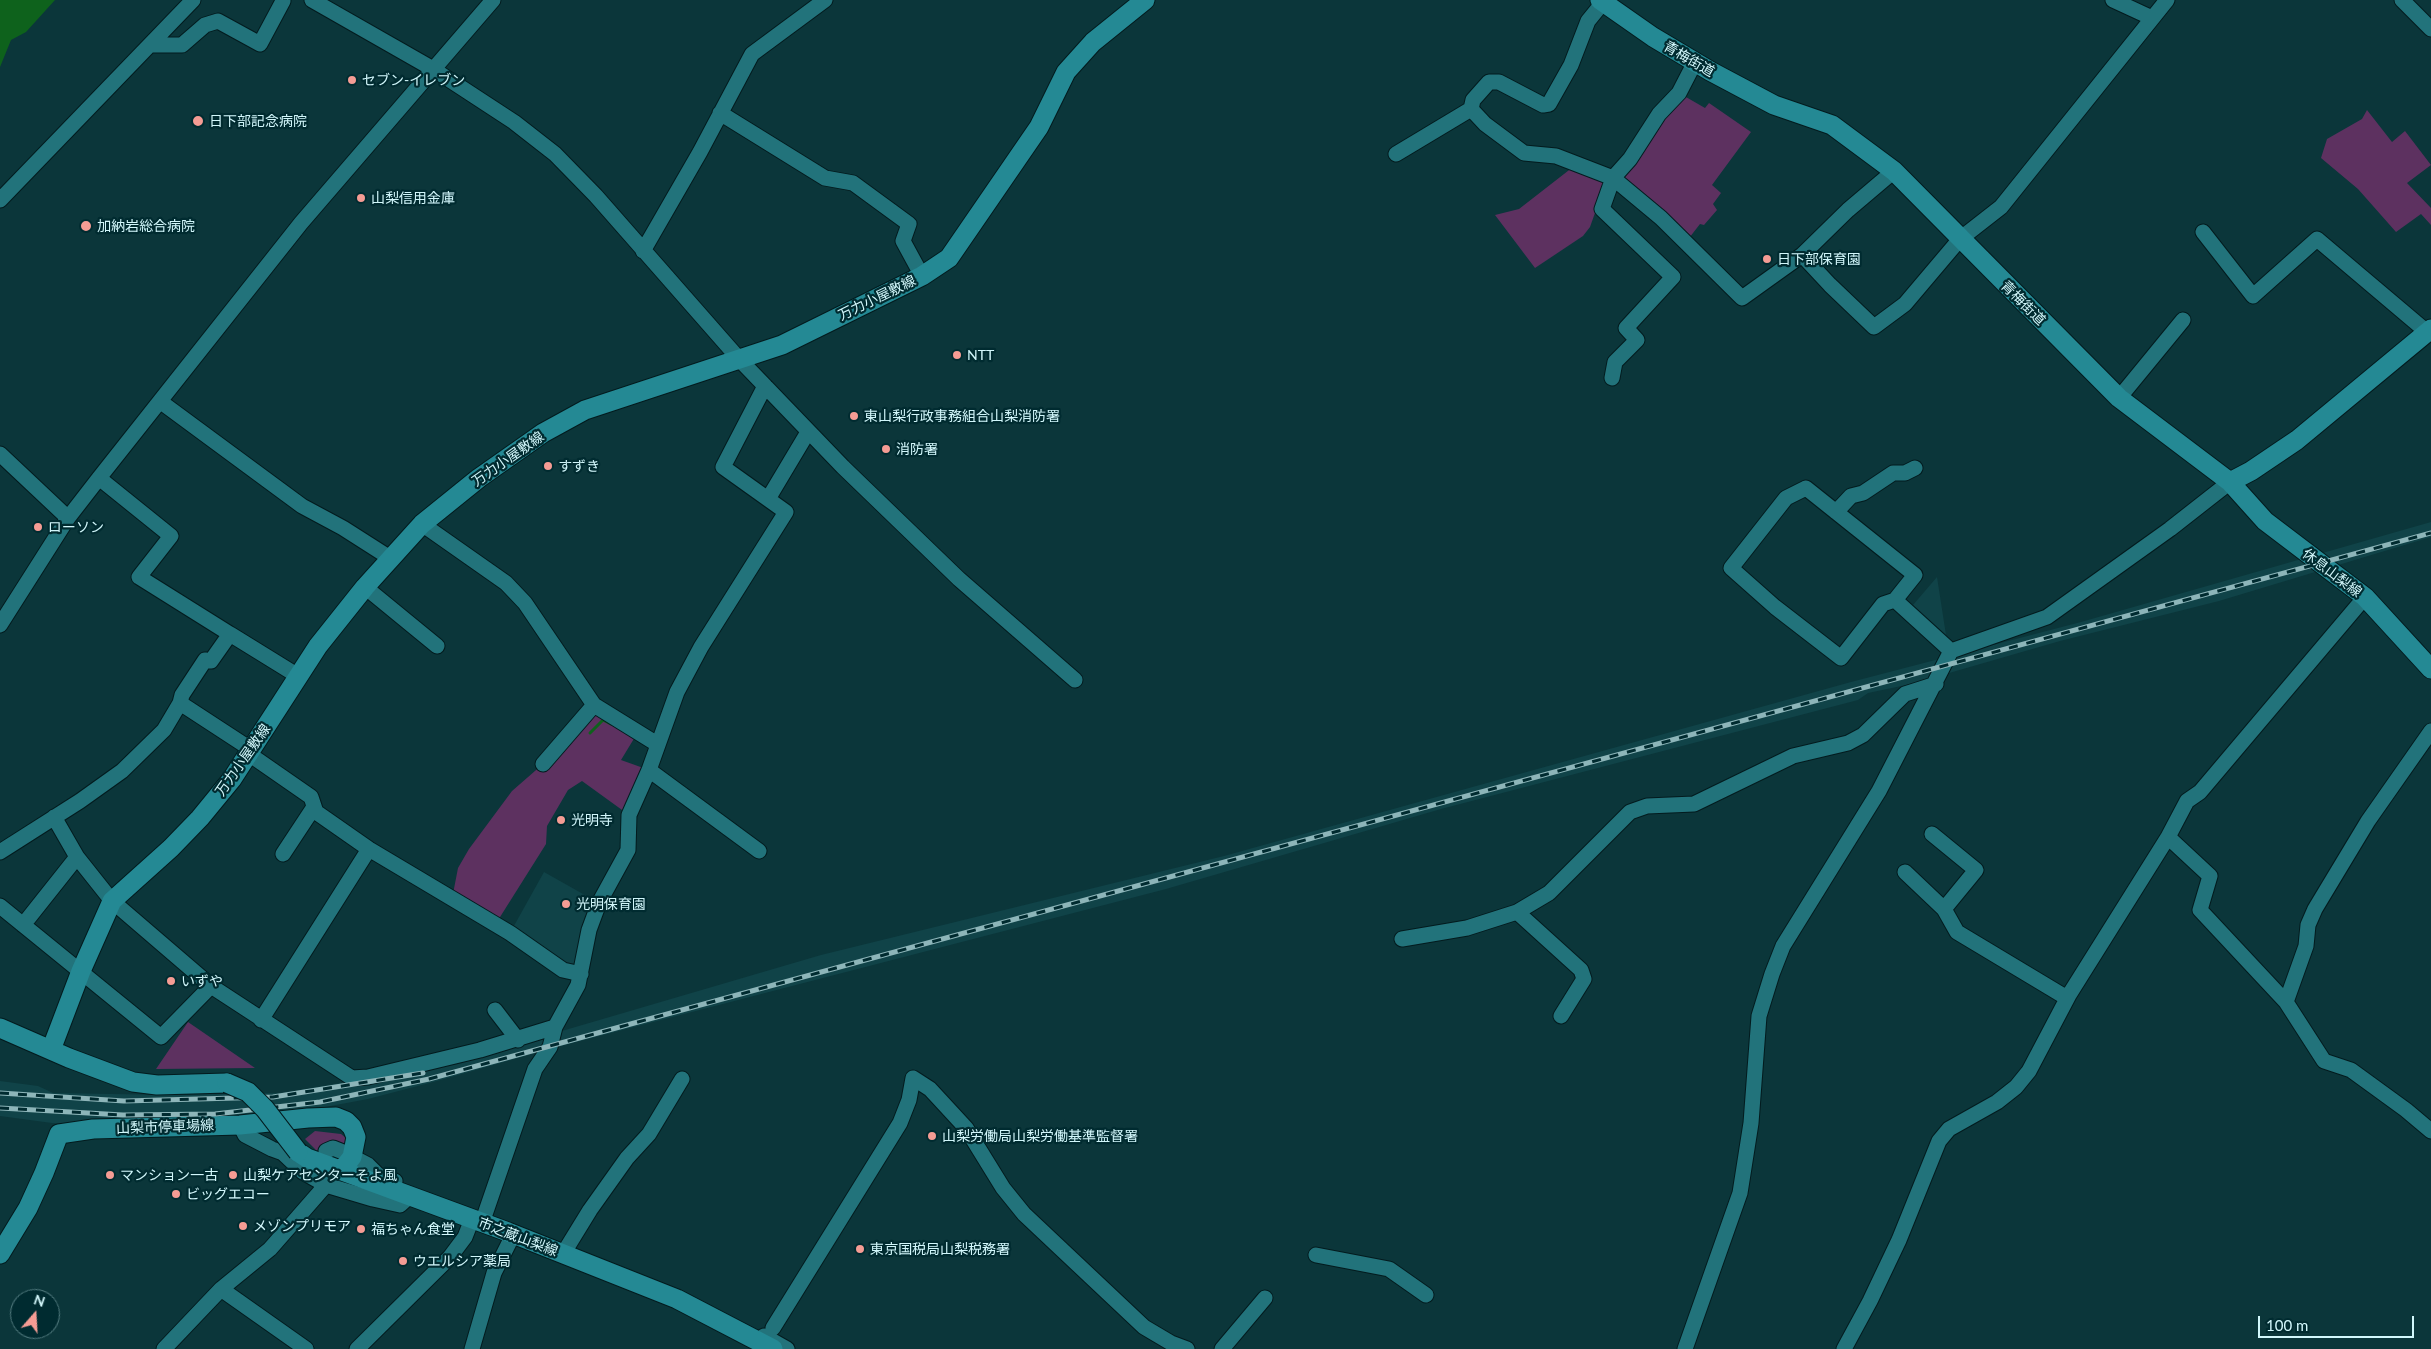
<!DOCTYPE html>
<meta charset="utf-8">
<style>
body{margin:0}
#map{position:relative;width:2431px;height:1349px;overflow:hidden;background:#0b363a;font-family:Lato,sans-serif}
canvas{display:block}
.north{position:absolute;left:10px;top:1289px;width:50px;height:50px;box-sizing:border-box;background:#002b30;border:1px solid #547d81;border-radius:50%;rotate:19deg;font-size:14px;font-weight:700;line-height:20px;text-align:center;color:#d2f7fb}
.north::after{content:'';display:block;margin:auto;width:18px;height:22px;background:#f59c94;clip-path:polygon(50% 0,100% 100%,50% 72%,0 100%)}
.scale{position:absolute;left:2258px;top:1316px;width:156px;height:22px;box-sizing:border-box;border:2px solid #d2f7fb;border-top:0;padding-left:6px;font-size:15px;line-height:18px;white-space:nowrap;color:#d2f7fb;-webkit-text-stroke:4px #002b30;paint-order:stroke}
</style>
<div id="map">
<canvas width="2431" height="1349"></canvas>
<div class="north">N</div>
<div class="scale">100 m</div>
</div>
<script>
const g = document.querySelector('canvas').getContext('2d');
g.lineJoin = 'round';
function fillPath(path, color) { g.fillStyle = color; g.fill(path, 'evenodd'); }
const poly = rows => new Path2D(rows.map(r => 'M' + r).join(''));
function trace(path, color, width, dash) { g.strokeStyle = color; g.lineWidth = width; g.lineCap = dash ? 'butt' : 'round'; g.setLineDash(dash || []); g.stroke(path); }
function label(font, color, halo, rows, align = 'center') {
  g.font = font + ' Lato,"Noto Sans JP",sans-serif'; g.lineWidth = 4.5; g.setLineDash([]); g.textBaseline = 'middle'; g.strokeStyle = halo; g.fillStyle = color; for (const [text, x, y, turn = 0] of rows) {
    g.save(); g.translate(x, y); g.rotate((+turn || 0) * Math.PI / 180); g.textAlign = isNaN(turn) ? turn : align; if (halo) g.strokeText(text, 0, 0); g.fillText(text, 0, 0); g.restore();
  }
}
fillPath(poly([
 [2431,522,2431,537,2219,601,2060,641,1911,684,1868,693,1858,700,1441,809,1166,889,553,1048,437,1081,368,1099,325,1107,206,1120,99,1124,52,1123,0,1116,0,1081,38,1086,53,1093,170,1095,282,1093,365,1079,538,1038,821,955,1224,856,1851,682,2081,622],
 [1937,577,1946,635,1913,605],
 [544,872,599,903,581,974,510,933]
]), '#104348');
fillPath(poly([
 [1679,93,1705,108,1709,103,1751,132,1712,185,1721,193,1713,204,1717,210,1704,225,1700,224,1686,242,1615,184],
 [2367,110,2392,142,2405,131,2431,165,2407,183,2431,208,2431,225,2421,214,2396,232,2358,189,2321,158,2327,139,2362,119],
 [1573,167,1606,182,1590,227,1583,236,1535,268,1495,215,1519,209],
 [594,705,638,732,621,760,649,770,629,815,582,781,568,790,547,826,546,844,495,925,452,899,458,868,469,849,512,791,543,764],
 [188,1022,255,1068,156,1069],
 [315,1131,341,1134,346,1138,349,1146,322,1151,316,1150,305,1139]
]), '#5d3160');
fillPath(poly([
 [0,0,55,0,26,32,11,40,0,67]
]), '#0e621c');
trace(poly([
 [590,733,603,720,611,724]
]), '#0e621c', 3);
const minor = poly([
 [312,0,433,69,514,122,555,154,596,196,740,360,843,467,959,579,1075,680],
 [2113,0,2152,18],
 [2402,0,2431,29],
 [152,45,182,45,205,25,218,21,260,44,283,1],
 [1471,109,1485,124,1524,153,1556,156,1613,178,1661,218,1742,298,1802,255,1848,210,1894,171],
 [720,113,825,178,853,183,909,224,903,241,922,276],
 [1396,154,1471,109,1473,100,1489,82,1499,82,1543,105,1549,104,1571,65,1588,21,1605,0],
 [0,200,193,0],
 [2203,232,2253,296,2317,239,2427,332],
 [643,251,700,152,752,54,825,0],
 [1802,255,1830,285,1874,327,1905,304,1960,239,2001,207,2167,0],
 [1612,378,1615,362,1637,340,1626,328,1673,277,1602,209,1613,178,1630,159,1659,114,1679,93,1695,62],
 [2119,398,2183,320],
 [161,402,302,506,343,528,390,558],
 [0,454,68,518],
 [99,478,171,536,139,577,230,634],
 [1806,488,1915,575,1895,600,1883,604,1841,658,1775,607,1731,568,1786,498,1806,488],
 [768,499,808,432],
 [1836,512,1851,496,1863,493,1893,473,1905,473,1915,468],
 [422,524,506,583,525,603,594,705,657,744],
 [365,587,437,646],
 [1895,600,1951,651],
 [0,625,68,518,99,478,301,223,493,0],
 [1951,651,2047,617,2170,529,2230,482],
 [180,703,252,750],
 [249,754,311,797,316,812,369,849,510,933,563,970,581,974],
 [543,764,594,705],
 [649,770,759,851],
 [54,817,77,857,112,901,211,986,352,1078,368,1077,480,1050,555,1027],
 [1932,834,1976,870,1944,909],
 [2168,837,2210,876,2200,910,2286,1002,2324,1061,2351,1070,2406,1110,2431,1131],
 [0,852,80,801,122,771,164,730,180,703,182,695,205,660,211,661,230,634,298,676],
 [283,854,314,807],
 [1905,872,1944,909,1957,932,2067,998],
 [0,906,161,1037,211,986],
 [1517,912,1581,970,1584,979,1561,1016],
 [23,925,77,857],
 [1402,939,1467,928,1517,912,1549,893,1630,812,1647,806,1694,804,1793,756,1848,743,1863,735,1905,694,1936,684],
 [2286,1002,2306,946,2308,925,2315,909,2368,821,2431,731],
 [495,1010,518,1040],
 [261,1020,369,849],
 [240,1125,245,1135,272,1149,283,1153,303,1172,326,1185,373,1199,400,1205,410,1196],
 [326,1151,333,1148,343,1152,368,1165,378,1175,395,1181],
 [482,1223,535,1069,550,1047,555,1027,578,985,589,930,599,903,628,850,629,815,649,770,677,692,701,647,786,512,723,467,765,386],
 [563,1254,590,1210,627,1158,649,1134,682,1079],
 [1316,1255,1389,1269,1426,1295],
 [221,1289,306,1349],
 [773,1328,900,1123,909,1100,913,1078,930,1089,966,1128,1003,1188,1024,1214,1144,1327,1171,1343,1187,1349],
 [764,1336,787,1349],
 [164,1349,221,1289,270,1249,326,1185],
 [357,1349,450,1257,465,1237,472,1219],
 [472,1349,494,1273,513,1235],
 [1222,1349,1265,1298],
 [1685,1349,1740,1193,1751,1123,1759,1016,1772,974,1783,946,1879,791,1951,651],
 [1844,1349,1870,1301,1899,1240,1939,1141,1949,1129,1997,1102,2016,1087,2029,1071,2069,995,2168,837,2187,801,2200,792,2365,597]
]);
const major = poly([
 [1600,0,1653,37,1710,71,1774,105,1832,125,1894,171,2119,398,2230,482,2265,521,2365,597,2431,669],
 [2230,482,2251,471,2297,440,2431,329],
 [0,1028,69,1058,133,1082,157,1085,227,1083],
 [51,1050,81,971,112,901,171,848,200,818,232,779,318,646,365,587,422,524,479,478,543,433,585,410,782,345,922,276,949,258,1039,127,1066,72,1093,42,1145,0],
 [298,1152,307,1158,508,1232,677,1299,773,1349],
 [0,1254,28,1208,44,1173,59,1134,93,1129,240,1125,308,1118,336,1117,346,1121,352,1127,356,1137,352,1157,341,1171]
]);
trace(minor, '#031b1e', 17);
trace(major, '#031b1e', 21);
trace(minor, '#22737b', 15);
trace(major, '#248994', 19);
const rail = poly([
 [0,1093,124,1101,273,1097,423,1073],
 [0,1108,123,1115,215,1114,320,1102,429,1079,2431,533]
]);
trace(rail, '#8db5b9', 5);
trace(rail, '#002b30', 3, [9]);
const majorBridge = poly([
 [227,1083,248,1092,265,1109,298,1152]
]);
trace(majorBridge, '#031b1e', 21, []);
trace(majorBridge, '#248994', 19);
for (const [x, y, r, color] of [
 [352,80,5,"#f59c94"],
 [198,121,6,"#f59c94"],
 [361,198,5,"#f59c94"],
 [86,226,6,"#f59c94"],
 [1767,259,5,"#f59c94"],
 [957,355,5,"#f59c94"],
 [854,416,5,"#f59c94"],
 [886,449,5,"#f59c94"],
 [548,466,5,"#f59c94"],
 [38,527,5,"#f59c94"],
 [561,820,5,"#f59c94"],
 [566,904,5,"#f59c94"],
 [171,981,5,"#f59c94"],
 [932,1136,5,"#f59c94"],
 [110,1175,5,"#f59c94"],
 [233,1175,5,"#f59c94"],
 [176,1194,5,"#f59c94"],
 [243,1226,5,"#f59c94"],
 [361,1229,5,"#f59c94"],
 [860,1249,5,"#f59c94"],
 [403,1261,5,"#f59c94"]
]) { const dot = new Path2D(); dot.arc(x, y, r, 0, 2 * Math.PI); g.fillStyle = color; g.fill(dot); trace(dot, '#002b30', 2); }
label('14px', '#d2f7fb', '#002b30', [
 ["青梅街道",1689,59,30],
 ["万力小屋敷線",877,298,-26],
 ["青梅街道",2023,303,45],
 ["万力小屋敷線",508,459,-35],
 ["休息山梨線",2332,573,37],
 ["万力小屋敷線",243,760,-55],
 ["山梨市停車場線",165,1127,-2],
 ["市之蔵山梨線",518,1237,21]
]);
label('14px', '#d2f7fb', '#002b30', [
 ["セブン-イレブン",362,80],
 ["日下部記念病院",209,121],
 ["山梨信用金庫",371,198],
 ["加納岩総合病院",97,226],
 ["日下部保育園",1777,259],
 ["NTT",967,355],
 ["東山梨行政事務組合山梨消防署",864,416],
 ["消防署",896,449],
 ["すずき",558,466],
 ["ローソン",48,527],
 ["光明寺",571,820],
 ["光明保育園",576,904],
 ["いずや",181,981],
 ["山梨労働局山梨労働基準監督署",942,1136],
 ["マンション一古",120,1175],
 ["山梨ケアセンターそよ風",243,1175],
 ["ビッグエコー",186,1194],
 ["メゾンプリモア",253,1226],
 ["福ちゃん食堂",371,1229],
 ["東京国税局山梨税務署",870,1249],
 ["ウエルシア薬局",413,1261]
], 'left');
</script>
